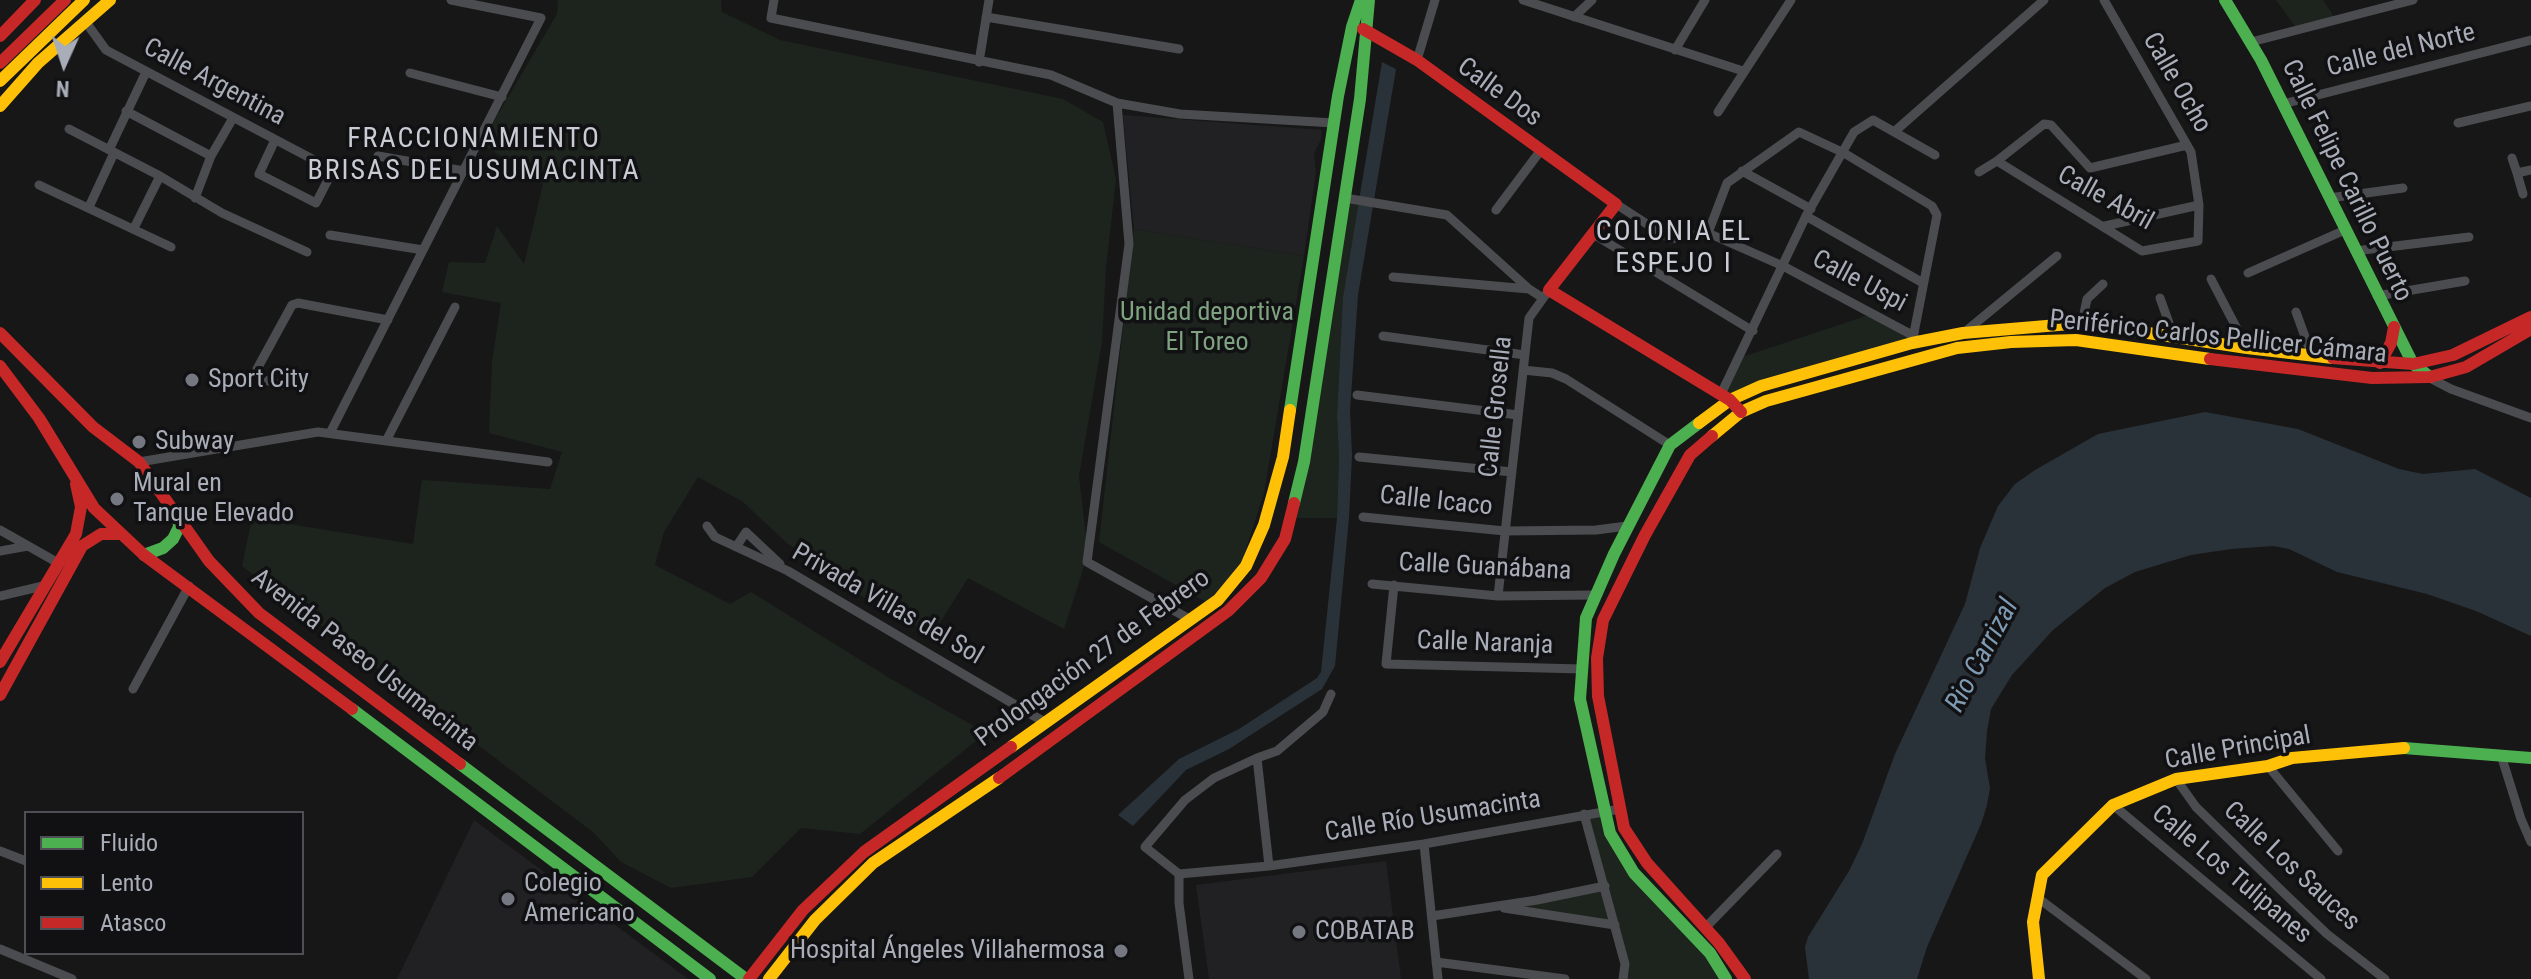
<!DOCTYPE html>
<meta charset="utf-8">
<style>
body{margin:0}
#map{position:relative;width:2531px;height:979px;overflow:hidden;background:#171717;font-family:"Roboto Condensed",sans-serif}
canvas{display:block}
.legend{position:absolute;left:24px;top:811px;width:280px;height:144px;box-sizing:border-box;background:#111113;border:2px solid #4d4f55;margin:0;padding:10px 14px;list-style:none;font-size:24px;color:#a8adb8}
.legend li{display:flex;align-items:center;gap:16px;height:40px}
.legend b{width:40px;border:2px solid #4d4f55}
.north{position:absolute;left:24px;top:24px;width:80px;height:80px;-webkit-text-stroke:6px #111113;paint-order:stroke;rotate:183deg;font-size:22px;font-weight:700;line-height:32px;text-align:center;color:#a8adb8}
.north::after{content:'';display:block;margin:auto;width:28px;height:36px;background:#a8adb8;clip-path:polygon(50% 0,100% 100%,50% 72%,0 100%)}
</style>
<div id="map">
<canvas width="2531" height="979"></canvas>
<ul class="legend">
<li><b style="height:10px;background:#4caf50"></b>Fluido</li>
<li><b style="height:10px;background:#ffc107"></b>Lento</li>
<li><b style="height:10px;background:#c62828"></b>Atasco</li>
</ul>
<div class="north">N</div>
</div>
<script>
const g = document.querySelector('canvas').getContext('2d');
g.lineJoin = 'round';
function fillPath(path, color) { g.fillStyle = color; g.fill(path, 'evenodd'); }
const poly = rows => new Path2D(rows.map(r => 'M' + r).join(''));
function trace(path, color, width, dash) { g.strokeStyle = color; g.lineWidth = width; g.lineCap = dash ? 'butt' : 'round'; g.setLineDash(dash || []); g.stroke(path); }
function label(font, color, halo, rows, align = 'center') {
  g.font = font + ' "Roboto Condensed",sans-serif'; g.lineWidth = 7; g.setLineDash([]); g.textBaseline = 'middle'; g.strokeStyle = halo; g.fillStyle = color; for (const [text, x, y, turn = 0] of rows) {
    g.save(); g.translate(x, y); g.rotate((+turn || 0) * Math.PI / 180); g.textAlign = isNaN(turn) ? turn : align; if (halo) g.strokeText(text, 0, 0); g.fillText(text, 0, 0); g.restore();
  }
}
fillPath(poly([
 [1123,115,1322,130,1321,140,1314,153,1316,172,1304,256,1134,229],
 [474,820,688,979,397,979],
 [1386,861,1401,979,1209,979,1196,885]
]), '#212123');
fillPath(poly([
 [558,0,721,0,722,12,780,40,1063,99,1103,122,1116,179,1106,268,1102,342,1079,476,1088,554,1064,629,968,578,932,635,869,601,787,543,743,502,698,477,664,532,655,565,730,604,751,592,891,679,986,733,860,834,801,828,752,877,671,888,621,862,594,833,242,566,252,518,413,544,422,480,550,489,562,452,489,433,492,361,501,303,442,292,449,262,485,263,497,226,524,264,543,184,481,143,557,14],
 [2276,0,2323,0,2335,18,2297,29],
 [1344,198,1359,201,1343,297,1337,417,1339,458,1337,518,1294,518],
 [1134,229,1304,256,1264,493,1242,561,1208,603,1099,542],
 [1872,314,1914,336,1730,400,1721,394,1739,358],
 [1604,810,1610,833,1726,979,1623,979,1615,925,1493,906,1604,886,1584,814]
]), '#1d241e');
fillPath(poly([
 [1382,62,1396,69,1358,295,1350,410,1352,455,1349,518,1335,666,1322,689,1229,749,1186,770,1133,826,1118,815,1179,759,1239,729,1317,678,1321,672,1337,518,1339,458,1337,417,1343,297],
 [2205,412,2298,429,2399,469,2423,474,2475,469,2531,498,2531,636,2476,611,2427,594,2337,572,2289,549,2274,546,2231,549,2191,555,2135,572,2105,588,2053,630,2012,675,1991,709,1987,731,1985,759,1990,788,1987,805,1981,824,1927,947,1917,979,1809,979,1805,947,1808,937,1849,871,1862,844,1895,754,1965,604,1980,548,1998,506,2015,484,2035,470,2098,434]
]), '#2a3239');
trace(poly([
 [774,0,771,18,1051,75,1117,103,1180,114,1334,123],
 [1523,0,1743,71],
 [986,17,1179,49],
 [1574,17,1592,0],
 [85,21,106,50,333,170,316,203,259,174,275,140],
 [2251,42,2413,0],
 [1675,50,1705,0],
 [1417,60,1435,0],
 [979,62,989,0],
 [410,73,502,97],
 [1117,103,1129,244,1087,562,1191,620],
 [2283,104,2531,40],
 [126,111,211,156],
 [1718,112,1791,0],
 [2458,123,2531,106],
 [69,129,160,176,222,213,307,252],
 [1894,132,2044,0],
 [109,150,146,72],
 [378,156,464,171],
 [2512,158,2517,173],
 [1997,161,2142,251,2198,241,2199,205,2191,152,2104,0],
 [1742,171,1811,209],
 [1979,172,1997,161,2044,124,2051,125,2090,168,2187,145],
 [39,185,171,247],
 [2523,194,2517,173,2531,170],
 [195,198,211,156,233,118],
 [1345,198,1447,215,1529,289],
 [2329,198,2403,188],
 [1616,204,1670,239,1708,233,1783,266,1914,336],
 [89,207,114,153],
 [1496,210,1541,150],
 [1806,216,1923,283],
 [2105,226,2199,205],
 [134,228,160,176],
 [1708,233,1727,183,1799,132,1844,153,1932,206,1937,215,1912,343],
 [1593,234,1753,331],
 [330,235,423,250],
 [2355,251,2469,237],
 [2248,273,2345,230],
 [1393,277,1529,289,1543,298],
 [2211,279,2247,348],
 [2377,296,2465,281],
 [2160,298,2174,337],
 [2296,312,2312,356],
 [2082,323,2087,299,2103,284],
 [1966,331,2057,256],
 [1383,336,1525,355],
 [1523,370,1552,373,1566,379,1670,445],
 [2430,378,2451,389,2531,418],
 [283,385,261,379,257,369,292,305,298,303,388,320],
 [1721,394,1806,216,1854,132,1873,120,1935,155],
 [1357,395,1518,415],
 [330,433,541,18,451,0],
 [386,441,455,307],
 [1359,457,1512,472],
 [139,462,318,432,548,462],
 [1363,517,1505,531,1596,530,1627,526],
 [707,526,715,537,788,571,1046,723],
 [0,530,60,564],
 [736,547,746,532,780,564],
 [0,551,28,546],
 [1372,584,1498,596,1596,595],
 [1394,585,1386,664,1582,669],
 [0,596,47,585],
 [1498,596,1529,318,1549,290],
 [133,689,189,586],
 [2501,755,2521,819,2531,842],
 [1257,758,1269,866,1179,874,1145,847,1185,800,1214,778,1257,758,1277,751,1323,712,1331,694],
 [2268,766,2338,851],
 [2176,779,2196,807,2284,893,2327,934,2385,979],
 [2113,805,2321,979],
 [1584,814,1625,964,1623,979],
 [1424,844,1438,979],
 [0,851,26,861],
 [1269,866,1424,844,1620,809],
 [1179,874,1179,903,1189,979],
 [2038,898,2146,979],
 [1504,908,1615,925],
 [1432,916,1537,900,1605,886],
 [1705,928,1777,854],
 [0,949,72,979],
 [1436,962,1565,979]
]), '#4b4c50', 9);
trace(poly([
 [2225,0,2261,60,2413,364,2430,377],
 [1290,410,1338,96,1352,27,1361,0],
 [1699,423,1670,445,1614,554,1586,618,1580,699,1610,833,1634,873,1710,953,1726,979],
 [1294,503,1304,462,1360,99,1369,0],
 [144,555,163,548,173,539,179,527,178,515],
 [352,709,710,979],
 [2404,748,2531,758],
 [460,764,746,979]
]), '#4caf50', 12);
trace(poly([
 [0,81,84,0],
 [0,106,38,63,110,0],
 [1699,423,1730,400,1761,386,1912,343,1963,333,2082,323,2247,348,2333,358],
 [1712,436,1741,412,1766,401,1957,348,2011,342,2076,340,2210,359],
 [1011,747,1218,600,1246,566,1264,525,1283,457,1290,410],
 [769,979,815,920,873,863,999,778],
 [2039,979,2033,922,2042,875,2113,805,2176,779,2268,766,2292,758,2404,748]
]), '#ffc107', 12);
trace(poly([
 [1363,29,1417,60,1616,204,1549,290,1730,400,1741,412],
 [0,36,35,0],
 [0,63,65,0],
 [0,333,93,427,139,462,209,561,259,613,460,764],
 [2333,358,2413,364,2453,355,2531,317],
 [2210,359,2372,378,2430,377,2466,367,2531,329],
 [2380,363,2391,343,2394,327],
 [0,366,39,418,94,508,144,555,352,709],
 [1712,436,1690,455,1645,535,1603,620,1597,658,1598,696,1624,828,1647,863,1719,943,1745,979],
 [0,662,76,534,81,507,76,484],
 [0,695,82,546,101,534,119,534],
 [999,778,1228,611,1261,578,1285,539,1294,503],
 [749,979,803,910,864,852,1011,747]
]), '#c62828', 12);
for (const [x, y, r, color] of [
 [192,380,8,"#757880"],
 [139,442,8,"#757880"],
 [117,499,8,"#757880"],
 [508,899,8,"#757880"],
 [1299,932,8,"#757880"],
 [1121,951,8,"#757880"]
]) { const dot = new Path2D(); dot.arc(x, y, r, 0, 2 * Math.PI); g.fillStyle = color; g.fill(dot); trace(dot, '#111113', 3); }
label('26px', '#a8adb8', '#111113', [
 ["Calle del Norte",2401,51,-14],
 ["Calle Argentina",214,83,28],
 ["Calle Ocho",2176,83,60],
 ["Calle Dos",1499,93,36],
 ["Calle Felipe Carillo Puerto",2346,181,64],
 ["Calle Abril",2105,199,29],
 ["Calle Uspi",1859,282,28],
 ["Periférico Carlos Pellicer Cámara",2218,338,6],
 ["Calle Grosella",1497,407,-84],
 ["Calle Icaco",1436,502,6],
 ["Calle Guanábana",1485,568,3],
 ["Privada Villas del Sol",887,605,30],
 ["Calle Naranja",1485,644,2],
 ["Prolongación 27 de Febrero",1093,659,-36],
 ["Avenida Paseo Usumacinta",364,661,38],
 ["Calle Principal",2238,749,-10],
 ["Calle Río Usumacinta",1433,817,-9],
 ["Calle Los Sauces",2291,867,43],
 ["Calle Los Tulipanes",2231,875,40]
]);
label('26px', '#7fa381', '#111113', [
 ["Unidad deportiva",1207,313],
 ["El Toreo",1207,343]
]);
label('26px', '#a8adb8', '#111113', [
 ["Sport City",208,380],
 ["Subway",155,442],
 ["Mural en",133,484],
 ["Tanque Elevado",133,514],
 ["Colegio",524,884],
 ["Americano",524,914],
 ["COBATAB",1315,932],
 ["Hospital Ángeles Villahermosa",1105,951,"right"]
], 'left');
g.letterSpacing = '2px';
label('28px', '#c9ccd4', '#111113', [
 ["FRACCIONAMIENTO",474,140],
 ["BRISAS DEL USUMACINTA",474,172],
 ["COLONIA EL",1674,233],
 ["ESPEJO I",1674,265]
]);
g.letterSpacing = '0px';
label('italic 28px', '#7f9bb3', '#111113', [
 ["Rio Carrizal",1983,656,-62]
]);
</script>
